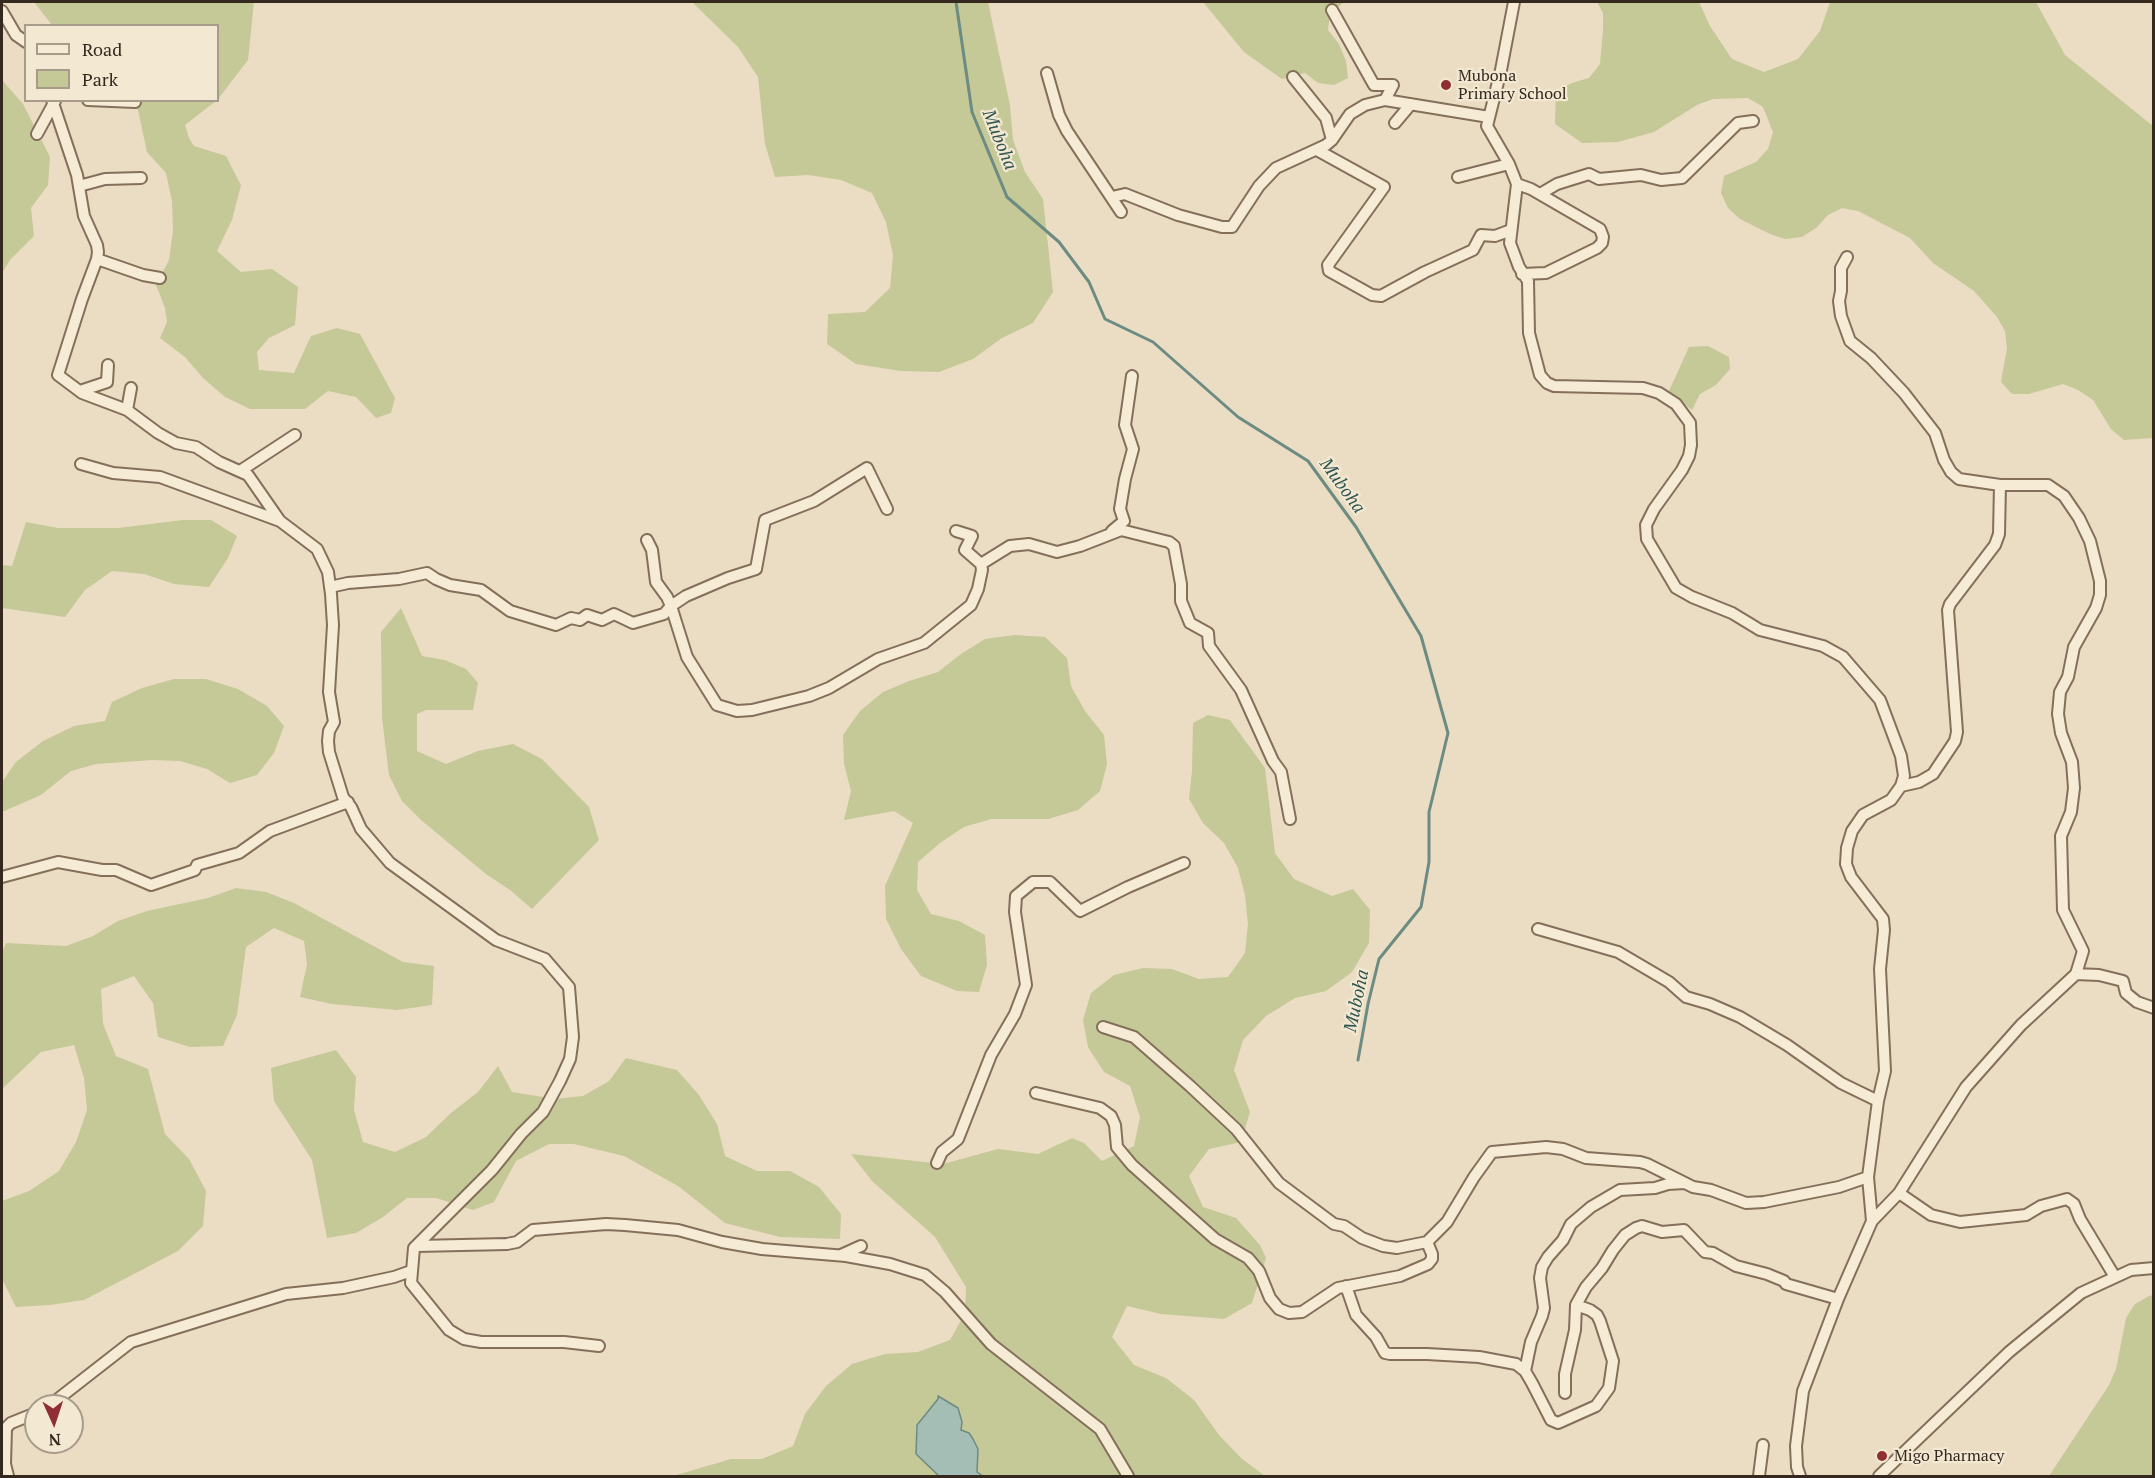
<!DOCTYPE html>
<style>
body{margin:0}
#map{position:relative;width:2155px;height:1478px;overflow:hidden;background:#ebddc3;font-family:"PT Serif",serif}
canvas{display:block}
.frame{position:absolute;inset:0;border:3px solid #35281e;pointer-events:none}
.legend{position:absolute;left:24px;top:24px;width:195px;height:78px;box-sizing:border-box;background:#f3e8d2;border:2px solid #a79b8a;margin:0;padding:8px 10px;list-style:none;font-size:18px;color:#35281e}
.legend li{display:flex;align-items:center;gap:12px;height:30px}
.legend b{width:30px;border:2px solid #a79b8a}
.north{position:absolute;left:24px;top:1394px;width:60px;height:60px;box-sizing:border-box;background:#f3e8d2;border:2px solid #a79b8a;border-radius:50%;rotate:177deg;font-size:16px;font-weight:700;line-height:24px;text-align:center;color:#35281e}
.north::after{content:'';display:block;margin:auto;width:21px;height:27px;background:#8f2f33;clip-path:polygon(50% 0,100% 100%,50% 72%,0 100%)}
</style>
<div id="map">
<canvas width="2155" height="1478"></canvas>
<div class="frame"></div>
<ul class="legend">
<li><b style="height:8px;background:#f6ebd5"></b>Road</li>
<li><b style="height:16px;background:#c5c897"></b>Park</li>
</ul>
<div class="north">N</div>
</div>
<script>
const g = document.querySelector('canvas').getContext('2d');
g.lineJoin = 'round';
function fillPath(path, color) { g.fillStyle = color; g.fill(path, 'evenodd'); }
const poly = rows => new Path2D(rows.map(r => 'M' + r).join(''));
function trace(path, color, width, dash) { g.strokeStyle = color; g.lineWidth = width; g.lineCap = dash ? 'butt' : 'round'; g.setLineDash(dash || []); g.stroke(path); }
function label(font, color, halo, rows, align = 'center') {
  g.font = font + ' "PT Serif",serif'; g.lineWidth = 4.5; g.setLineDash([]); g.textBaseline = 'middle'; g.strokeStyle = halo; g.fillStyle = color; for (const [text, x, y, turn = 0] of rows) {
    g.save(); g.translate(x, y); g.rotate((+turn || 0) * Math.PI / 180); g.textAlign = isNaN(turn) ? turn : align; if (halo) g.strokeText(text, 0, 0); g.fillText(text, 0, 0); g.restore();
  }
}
fillPath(poly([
 [34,2,254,2,248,60,218,99,218,26,52,25],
 [692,2,988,2,1010,105,1013,140,1025,172,1043,199,1053,292,1033,323,1002,338,973,359,939,372,901,371,856,364,827,344,828,314,865,312,890,288,893,255,886,222,872,193,841,180,808,175,775,177,765,144,758,77,738,47],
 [1203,2,1344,2,1330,14,1328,30,1339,44,1346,61,1348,78,1334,85,1318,83,1305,73,1282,79,1244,52],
 [1597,2,1699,2,1710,26,1732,59,1764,72,1798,59,1820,31,1830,2,2036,2,2065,55,2153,126,2153,438,2124,440,2111,429,2093,400,2078,390,2063,384,2029,394,2012,394,2001,382,2007,348,2005,331,1997,317,1974,291,1933,263,1910,238,1858,211,1842,208,1828,215,1816,228,1802,237,1785,239,1770,234,1740,219,1728,208,1721,193,1724,176,1756,162,1768,149,1773,132,1763,107,1748,98,1713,99,1697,105,1654,132,1618,142,1582,143,1555,124,1556,91,1572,83,1589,78,1600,64,1603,30,1603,13],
 [2,80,23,104,50,157,48,185,31,208,34,236,10,260,2,273],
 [136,101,216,101,185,125,189,138,194,146,226,156,241,185,232,220,217,251,241,272,272,269,298,287,295,325,269,338,257,352,259,370,294,373,311,336,337,328,360,334,395,398,391,413,376,418,356,397,328,391,305,409,250,409,225,397,203,378,185,357,160,338,167,322,165,308,156,285,169,260,173,231,172,201,166,173,147,152],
 [1708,346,1729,357,1730,369,1716,385,1700,394,1692,410,1669,391,1689,347],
 [183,520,211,520,237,536,228,558,209,587,174,584,144,574,112,571,85,590,65,617,2,608,2,565,12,566,26,522,58,528,118,528],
 [401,608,422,656,445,660,466,669,478,683,473,710,426,710,417,714,417,751,446,764,478,751,513,744,542,759,589,807,599,840,532,909,510,890,486,874,421,820,402,801,389,775,382,718,381,632],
 [1015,635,1045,637,1067,658,1071,686,1085,711,1104,735,1107,764,1100,791,1078,810,1048,819,991,819,964,827,940,843,918,862,917,890,931,914,959,921,985,935,987,965,979,992,957,991,921,976,901,949,886,919,885,886,913,823,894,811,844,820,851,791,844,764,843,735,860,711,883,692,909,681,938,672,961,654,985,639],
 [174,679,206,679,238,689,267,706,284,726,274,753,257,775,230,783,207,769,180,761,152,760,96,764,71,771,41,795,2,812,2,782,16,762,43,741,74,726,105,721,112,702,142,688],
 [1208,715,1230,720,1265,768,1275,853,1294,879,1332,896,1353,889,1370,910,1369,943,1352,972,1326,991,1295,998,1266,1016,1243,1040,1234,1070,1250,1112,1241,1142,1209,1149,1189,1176,1203,1207,1236,1218,1260,1245,1266,1258,1252,1303,1224,1319,1161,1314,1127,1306,1112,1337,1134,1365,1166,1378,1194,1400,1219,1435,1241,1458,1265,1476,673,1476,731,1459,762,1459,793,1446,805,1414,826,1386,852,1364,885,1354,918,1352,950,1340,965,1313,966,1287,935,1237,872,1181,851,1154,943,1164,998,1149,1038,1154,1072,1138,1084,1143,1102,1161,1134,1146,1140,1117,1130,1086,1104,1072,1088,1047,1083,1020,1091,993,1114,975,1143,968,1172,969,1199,979,1228,977,1245,953,1248,924,1245,895,1238,868,1224,843,1203,823,1189,799,1192,771,1193,723],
 [236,888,266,892,294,903,403,962,434,966,432,1005,397,1010,332,1004,300,997,307,964,304,941,274,928,246,947,237,1015,223,1046,190,1047,158,1037,153,1003,134,976,101,989,103,1024,116,1056,148,1069,165,1134,189,1159,206,1191,203,1226,178,1251,84,1300,50,1305,16,1307,2,1279,2,1201,29,1191,59,1171,76,1142,87,1110,84,1078,74,1045,41,1052,2,1089,2,952,6,943,66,946,93,936,118,921,147,911,208,898],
 [336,1050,356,1077,354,1110,363,1142,395,1152,426,1137,451,1113,478,1092,498,1066,512,1092,555,1099,583,1096,609,1081,626,1058,677,1070,699,1095,717,1124,725,1156,757,1171,790,1171,819,1187,841,1214,840,1239,780,1237,725,1223,678,1186,624,1156,574,1144,549,1144,516,1161,494,1202,473,1210,436,1198,407,1198,383,1217,356,1233,327,1238,312,1160,274,1101,271,1068],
 [2153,1295,2153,1476,2049,1476,2109,1385,2116,1369,2126,1318,2135,1304,2149,1296]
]), '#c5c897');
const water = poly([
 [938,1396,958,1408,962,1422,961,1430,969,1433,973,1439,978,1449,977,1472,983,1476,939,1476,916,1454,917,1425,938,1399,938,1396]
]);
fillPath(water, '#a5beb5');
trace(water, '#6c8b82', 1.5);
trace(poly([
 [956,2,972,112,1007,197,1059,242,1089,282,1105,319,1153,342,1238,417,1308,461,1356,527,1421,636,1448,733,1429,812,1429,862,1421,907,1379,959,1368,1004,1358,1060]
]), '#6c8b82', 3);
const minor = poly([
 [1514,2,1501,70,1487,126,1509,164,1517,184,1510,243,1519,267,1528,281,1529,333,1540,375,1547,383,1554,386,1643,388,1659,393,1676,404,1690,423,1691,445,1689,456,1682,470,1654,509,1646,525,1647,539,1676,588,1692,597,1732,613,1760,630,1823,646,1843,657,1880,700,1901,756,1904,776,1901,786,1891,800,1863,815,1852,831,1847,848,1846,864,1851,877,1883,919,1884,930,1880,969,1885,1071,1878,1101,1868,1177,1872,1221,1838,1299,1803,1391,1796,1446,1797,1467,1800,1476],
 [1332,10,1374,85,1393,85,1385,100],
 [2,11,16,35,26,42],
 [1047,73,1059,115,1067,131,1121,212],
 [1293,77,1326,118,1332,140],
 [52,100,77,175,84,216,97,245,98,252,97,259,82,299,58,375,82,393,127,410,158,433,176,443,196,447,219,462,248,475,280,521,317,549,328,572,331,594,333,625,329,692,334,722,329,731,328,741,329,752,343,797,351,807,361,829,390,863,496,940,545,959,569,987,573,1037,570,1059,560,1081,543,1112,521,1134,492,1170,414,1248,411,1283,449,1330,464,1339,481,1342,564,1342,599,1346],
 [88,100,135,102],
 [1395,123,1411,104],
 [37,134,55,101],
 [1317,150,1384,187,1328,265,1329,271,1372,295,1381,296,1425,272,1473,250,1481,235,1495,236,1511,230],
 [1458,177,1509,164],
 [1517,184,1531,189,1600,229,1603,237,1602,243,1597,248,1546,273,1522,274],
 [79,186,105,179,141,178],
 [1540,194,1557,184,1589,174,1599,179,1641,175,1661,180,1682,178,1738,123,1753,121],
 [1112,197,1125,194,1178,215,1222,227,1232,227,1259,186,1276,168,1326,145,1332,140,1350,114,1365,105,1385,100,1489,117],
 [1847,257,1841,268,1841,291,1839,301,1841,316,1850,341,1871,358,1904,393,1935,433,1944,460,1951,472,1959,479,2000,485,2048,485,2064,496,2079,518,2090,541,2100,581,2100,595,2096,608,2074,647,2068,677,2060,692,2058,714,2061,733,2072,762,2074,788,2071,812,2061,836,2063,910,2083,951,2076,974,2021,1025,1966,1087,1899,1193,1872,1221],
 [97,259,143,275,160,278],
 [80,391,107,382,108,365],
 [127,410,131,388],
 [81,464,113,473,160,477,280,521],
 [240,471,295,435],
 [1112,531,1124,521,1120,509,1125,479,1133,449,1125,425,1132,376],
 [647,540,652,550,656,582,667,597,671,606,686,596,728,578,756,569,765,520,814,501,867,468,887,509],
 [981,564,1010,546,1029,544,1057,552,1080,546,1121,530,1169,542,1174,546,1181,584,1181,601,1190,623,1208,633,1209,646,1241,690,1273,761,1281,772,1290,819],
 [330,587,348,583,399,579,427,573,436,579,450,585,481,590,510,611,556,625,571,618,580,620,587,615,602,620,614,614,633,623,664,614,671,606,687,657,717,705,737,711,752,710,809,696,829,688,878,659,924,643,971,605,978,589,982,570,981,564,965,550,972,536,956,531],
 [1901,786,1919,782,1933,774,1955,741,1957,732,1948,610,1950,604,1995,545,1999,534,2000,485],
 [2,877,58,862,102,870,116,870,151,885,195,870,197,865,239,853,270,831,348,802],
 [1538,929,1618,952,1669,982,1686,997,1710,1004,1740,1017,1787,1045,1841,1083,1878,1101],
 [2076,974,2099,975,2123,981,2126,993,2137,1002,2154,1008],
 [1103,1027,1134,1037,1190,1086,1236,1129,1279,1183,1334,1224,1344,1226,1362,1238,1383,1246,1397,1248,1427,1242,1447,1222,1474,1177,1492,1152,1546,1147,1563,1149,1586,1158,1640,1162,1647,1164,1693,1187,1711,1190,1746,1203,1764,1202,1839,1187,1868,1177],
 [1036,1093,1100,1108,1111,1116,1115,1125,1117,1147,1132,1165,1215,1239,1248,1258,1259,1271,1270,1298,1279,1309,1289,1313,1302,1312,1338,1288,1400,1276,1428,1264,1432,1259,1432,1254,1427,1242],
 [937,1163,942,1152,958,1139,991,1055,1015,1014,1026,985,1015,912,1016,896,1033,882,1050,882,1080,911,1128,887,1184,863],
 [1899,1193,1931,1215,1960,1222,2026,1215,2041,1206,2067,1199,2074,1204,2080,1219,2115,1277],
 [417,1246,507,1244,517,1242,533,1230,606,1224,625,1225,678,1230,722,1242,762,1249,846,1256,890,1264,925,1275,945,1292,991,1344,1100,1429,1128,1476],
 [841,1255,861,1246],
 [1346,1286,1356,1315,1376,1337,1385,1353,1390,1354,1427,1354,1479,1357,1516,1364,1525,1371,1532,1383,1551,1420,1558,1423,1596,1406,1609,1388,1613,1361,1600,1321,1597,1315,1590,1310,1576,1305],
 [1525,1371,1531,1342,1542,1316,1544,1308,1540,1278,1542,1267,1548,1257,1563,1240,1571,1224,1591,1207,1620,1190,1655,1188,1668,1184,1684,1183],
 [1565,1393,1565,1374,1575,1330,1576,1305,1586,1287,1602,1268,1613,1250,1625,1235,1636,1228,1642,1226,1662,1232,1684,1230,1705,1252,1713,1253,1736,1266,1767,1274,1784,1281,1786,1284,1838,1299],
 [49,1406,131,1342,286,1294,343,1288,394,1277,411,1271],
 [8,1476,5,1464,6,1428,11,1423,36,1413],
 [1759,1476,1763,1445],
 [1879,1476,2009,1352,2081,1293,2131,1270,2154,1268]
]);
trace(minor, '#846f5b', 14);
trace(minor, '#f6ebd5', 10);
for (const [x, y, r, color] of [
 [1446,85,6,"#8f2f33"],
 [1882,1456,6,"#8f2f33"]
]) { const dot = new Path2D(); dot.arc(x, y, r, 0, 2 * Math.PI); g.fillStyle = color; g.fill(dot); trace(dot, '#f3e8d2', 2); }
label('16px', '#35281e', '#f3e8d2', [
 ["Mubona",1458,76],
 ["Primary School",1458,94],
 ["Migo Pharmacy",1894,1456]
], 'left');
label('italic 18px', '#2e5450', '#f3e8d2', [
 ["Muboha",999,140,68],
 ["Muboha",1342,486,54],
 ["Muboha",1357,1001,-78]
]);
</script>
